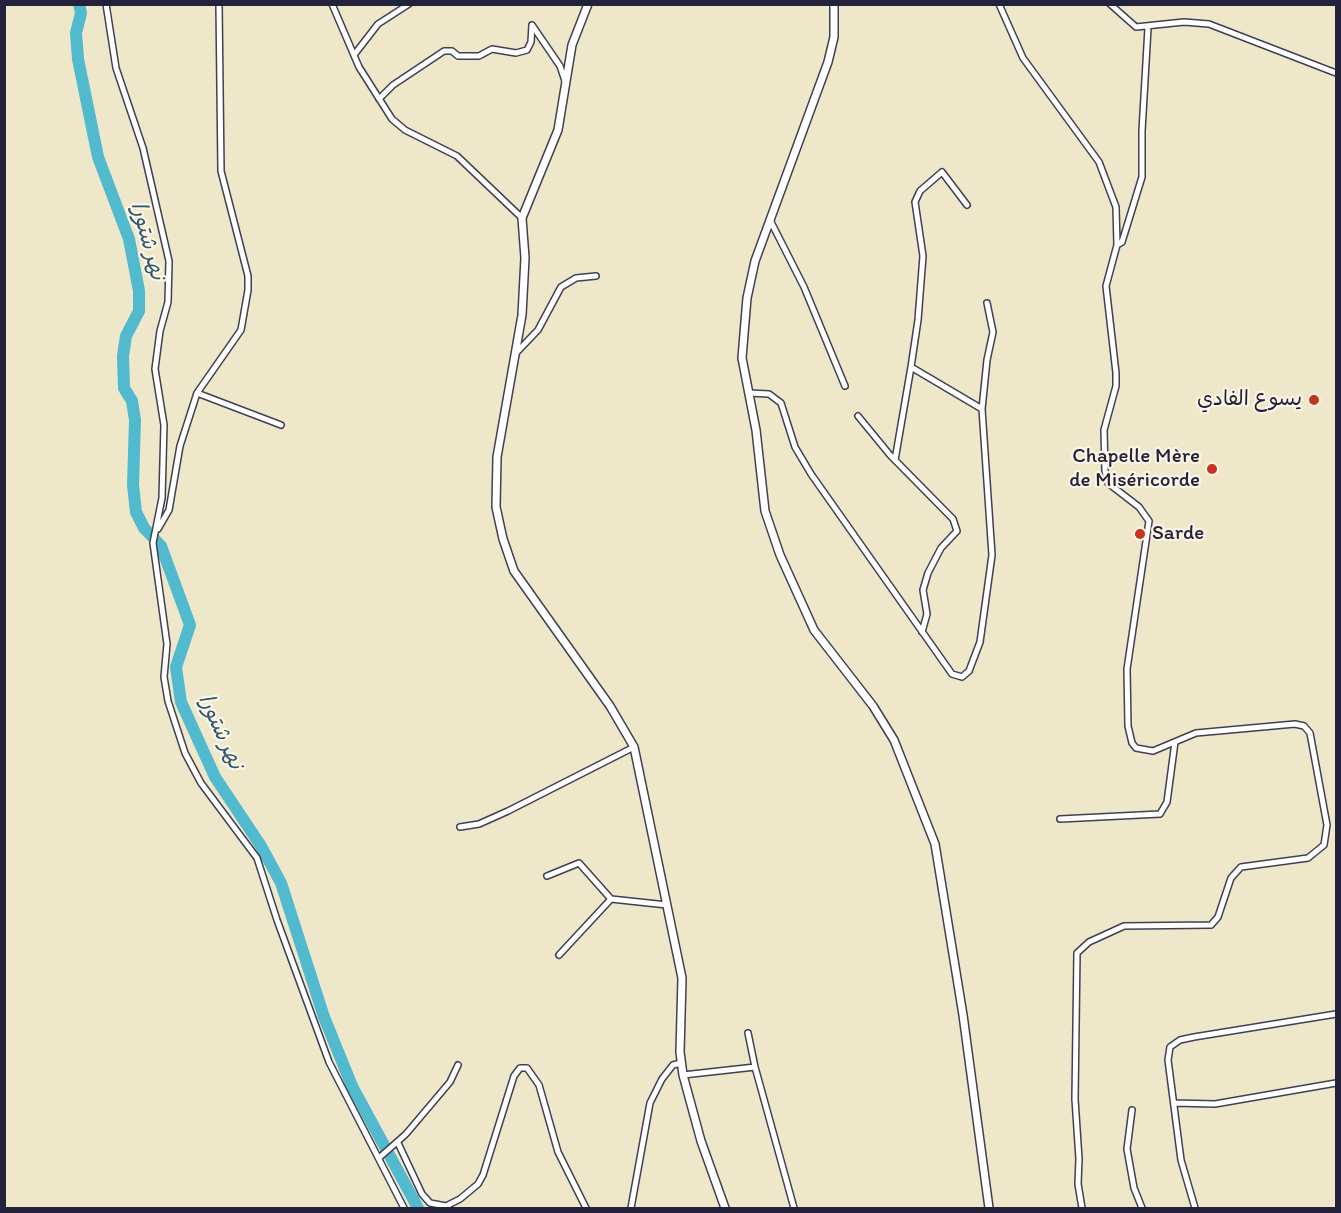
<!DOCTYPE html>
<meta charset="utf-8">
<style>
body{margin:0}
#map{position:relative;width:1341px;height:1213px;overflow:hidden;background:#eee7c9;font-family:Itim,sans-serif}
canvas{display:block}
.frame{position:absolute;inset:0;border:6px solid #22223b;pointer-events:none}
</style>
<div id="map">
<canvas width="1341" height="1213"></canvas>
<div class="frame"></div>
</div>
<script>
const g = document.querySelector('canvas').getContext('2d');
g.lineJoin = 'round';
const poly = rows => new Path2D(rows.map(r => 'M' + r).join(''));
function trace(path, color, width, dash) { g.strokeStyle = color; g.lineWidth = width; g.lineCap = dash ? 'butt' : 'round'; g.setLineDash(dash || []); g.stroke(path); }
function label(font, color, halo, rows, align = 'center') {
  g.font = font + ' Itim,"Playpen Sans Arabic",sans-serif'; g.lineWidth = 4.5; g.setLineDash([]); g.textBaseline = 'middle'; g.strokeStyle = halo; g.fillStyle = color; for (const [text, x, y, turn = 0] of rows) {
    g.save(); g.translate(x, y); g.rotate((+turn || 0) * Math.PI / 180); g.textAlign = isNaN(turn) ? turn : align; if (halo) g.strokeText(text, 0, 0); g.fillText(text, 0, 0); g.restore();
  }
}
trace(poly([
 [79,4,81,13,76,33,78,59,98,157,129,239,139,291,139,311,126,336,123,356,124,388,132,401,135,420,133,485,136,512,144,528,161,546,190,625,176,667,181,702,215,777,261,846,281,883,324,1017,352,1086,418,1208]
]), '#51bacf', 12);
const minor = poly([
 [106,4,116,68,143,148,169,261,168,302,160,331,155,369,164,425,162,498,153,543,167,644,164,677,168,701,185,753,201,783,257,858,277,920,329,1062,404,1208],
 [219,4,221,171,248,276,248,290,241,330,197,393,281,425],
 [332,4,359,67,392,119,405,130,457,156,522,218],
 [999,4,1023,58,1099,162,1116,207,1117,245,1106,286,1116,373,1116,386,1104,430,1105,471,1108,483,1139,507,1149,521,1127,669,1128,726,1132,743,1136,748,1153,751,1196,733,1295,724,1304,726,1310,733,1327,825,1324,845,1308,858,1241,867,1231,878,1218,917,1211,925,1124,926,1089,942,1077,953,1075,1099,1079,1159,1078,1184,1082,1208],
 [1110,4,1136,27,1184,22,1209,24,1336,73],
 [354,55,378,24,409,4],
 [379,99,393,85,444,51,452,51,458,56,479,56,492,49,516,53,527,50,531,42,532,25,560,66,565,81],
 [967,205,942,172,920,191,915,202,923,256,918,320,911,367,982,409],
 [770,220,804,287,845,386],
 [1117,245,1122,242,1142,177,1142,131,1148,28],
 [516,353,538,330,561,287,576,278,596,276],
 [749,393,769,394,781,403,795,447,811,474,952,674,962,677,969,671,980,642,992,555,982,409,987,360,993,332,987,303],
 [858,416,890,455,953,519,957,531,941,548,928,573,923,590,927,614,922,632],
 [895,460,911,367],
 [158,529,169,510,180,446,197,393],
 [1060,819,1160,814,1167,802,1175,742],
 [460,827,479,824,508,811,634,747],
 [547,876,579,863,611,899],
 [559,955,611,899,667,905],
 [755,1067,794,1208],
 [683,1075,755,1067,748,1033],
 [1174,1103,1215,1104,1336,1083],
 [1132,1110,1127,1149,1134,1188,1142,1208],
 [398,1143,422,1194,430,1203,446,1206,460,1199,478,1184,483,1175,514,1076,520,1068,527,1068,539,1085,558,1152,586,1208],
 [380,1157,406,1134,450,1082,458,1065],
 [631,1208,650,1103,662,1079,673,1065,681,1063],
 [1195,1208,1181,1160,1168,1060,1170,1047,1180,1040,1194,1037,1336,1014]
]);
const tertiary = poly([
 [588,4,572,45,558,130,522,218,525,258,522,315,497,457,496,507,503,539,514,571,610,706,634,747,682,978,680,1052,683,1075,701,1141,725,1208],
 [834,4,834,37,828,62,755,261,747,298,742,358,756,430,765,511,780,555,814,630,873,706,894,740,935,844,963,1015,989,1208]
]);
trace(minor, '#414050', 8);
trace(tertiary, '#414050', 10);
trace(minor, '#fff', 5);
trace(tertiary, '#fff', 7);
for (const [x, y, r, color] of [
 [1314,400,6,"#c8321e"],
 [1212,469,6,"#c8321e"],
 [1140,534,6,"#c8321e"]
]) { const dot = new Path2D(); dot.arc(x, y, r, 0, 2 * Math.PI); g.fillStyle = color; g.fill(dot); trace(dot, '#fcf5e5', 2); }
label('21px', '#22223b', '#fcf5e5', [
 ["يسوع الفادي",1302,400],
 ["Chapelle Mère",1200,457],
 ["de Miséricorde",1200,481],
 ["Sarde",1152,534,"left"]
], 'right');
label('italic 22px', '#32576f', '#fcf5e5', [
 ["نهر شتورا",147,241,75],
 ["نهر شتورا",220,732,66]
]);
</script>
